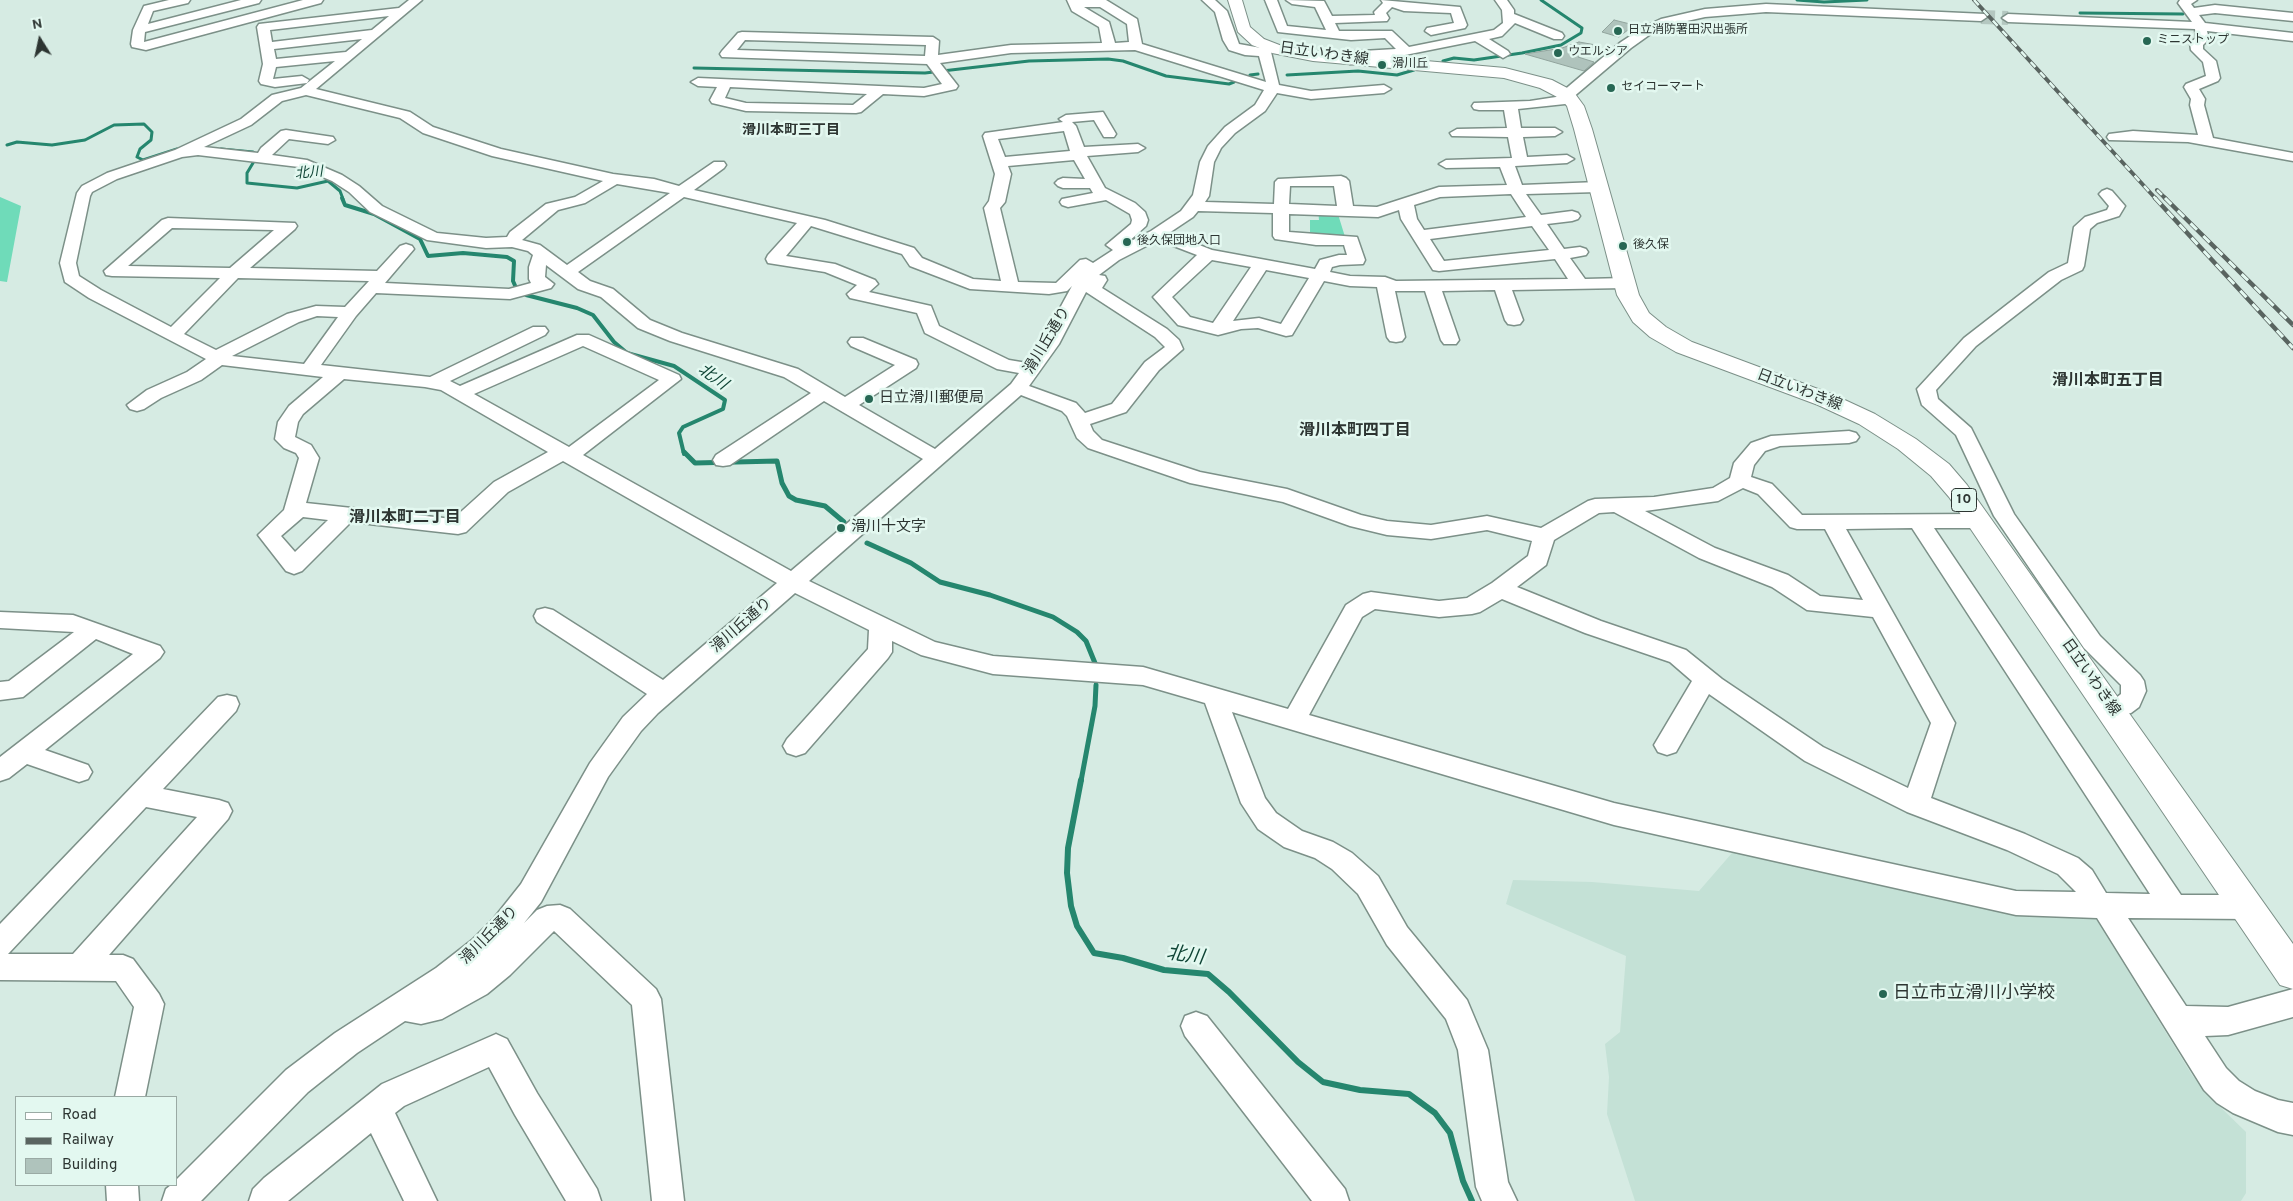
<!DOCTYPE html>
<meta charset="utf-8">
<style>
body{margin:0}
#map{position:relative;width:2293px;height:1201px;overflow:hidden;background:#d6ebe3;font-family:Overpass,sans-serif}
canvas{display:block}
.legend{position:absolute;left:15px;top:1096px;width:162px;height:90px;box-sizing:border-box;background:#e3f8f0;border:1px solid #9aaaa4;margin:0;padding:6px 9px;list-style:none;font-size:15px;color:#2d3532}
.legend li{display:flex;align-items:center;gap:10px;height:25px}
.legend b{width:25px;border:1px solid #9aaaa4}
.north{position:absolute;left:15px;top:15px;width:50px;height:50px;-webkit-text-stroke:4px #e3f8f0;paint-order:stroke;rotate:350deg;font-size:14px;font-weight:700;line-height:20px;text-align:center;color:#2d3532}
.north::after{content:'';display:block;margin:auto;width:18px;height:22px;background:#2d3532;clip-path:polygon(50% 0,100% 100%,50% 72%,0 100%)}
</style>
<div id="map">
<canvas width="2293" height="1201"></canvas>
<ul class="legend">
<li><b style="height:6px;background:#fff"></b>Road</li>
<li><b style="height:6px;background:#596460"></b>Railway</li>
<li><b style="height:14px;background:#afc3bc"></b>Building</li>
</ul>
<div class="north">N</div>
</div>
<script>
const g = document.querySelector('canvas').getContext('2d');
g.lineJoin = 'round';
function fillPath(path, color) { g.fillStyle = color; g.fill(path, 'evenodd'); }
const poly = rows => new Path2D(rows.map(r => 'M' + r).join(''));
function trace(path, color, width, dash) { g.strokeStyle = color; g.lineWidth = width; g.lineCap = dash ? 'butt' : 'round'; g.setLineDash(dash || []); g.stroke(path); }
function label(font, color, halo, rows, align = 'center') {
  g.font = font + ' Overpass,"Noto Sans JP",sans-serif'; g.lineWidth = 5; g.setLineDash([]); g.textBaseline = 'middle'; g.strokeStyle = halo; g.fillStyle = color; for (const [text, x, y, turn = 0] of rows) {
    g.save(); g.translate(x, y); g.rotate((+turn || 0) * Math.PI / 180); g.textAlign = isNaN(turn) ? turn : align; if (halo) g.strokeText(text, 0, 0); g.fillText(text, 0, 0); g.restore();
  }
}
fillPath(poly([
 [1732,853,1745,853,2095,917,2192,1075,2209,1096,2246,1132,2246,1193,2241,1201,1635,1201,1607,1114,1609,1077,1605,1044,1620,1032,1626,956,1506,904,1513,880,1592,882,1699,891]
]), '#c4e1d6');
fillPath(poly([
 [0,197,21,206,7,282,0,281],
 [1318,209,1337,211,1346,240,1310,238,1310,220,1319,220]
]), '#6fdbb9');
trace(poly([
 [1797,0,1824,2,1867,0],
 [2080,13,2183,14],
 [1443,61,1454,58,1474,60,1522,53,1561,45,1581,33,1582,28,1541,0],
 [694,68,925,73,1029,61,1108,59,1123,61,1166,76,1229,84,1234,82],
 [1250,75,1258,74],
 [1287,75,1358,71,1397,75,1414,70],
 [7,145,17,142,52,145,85,140,114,125,144,124,152,132,151,140,140,149,137,157,143,160,177,149],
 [221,149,253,152,258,156],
 [253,163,247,173,247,183,297,188,328,181,340,191,343,199]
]), '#25866e', 3);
trace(poly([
 [342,198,345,205,374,214,420,239,428,256,463,253,507,257,514,261,513,281,517,290],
 [526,295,577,308,593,315,614,342,627,353,674,366,725,400,723,409,683,427,679,433,684,454]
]), '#25866e', 4);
trace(poly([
 [684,452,695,463,777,461,782,483,789,496,796,500,825,506,844,522],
 [867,543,911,563,940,582,990,595,1053,617,1077,632,1086,641,1097,668],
 [1081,781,1095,706,1096,685]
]), '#25866e', 5);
trace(poly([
 [1081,780,1068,848,1067,873,1071,906,1077,926,1094,953,1123,958,1164,970,1208,974,1229,992,1298,1062,1323,1082,1360,1090,1409,1094,1435,1113,1450,1133,1463,1181,1472,1201]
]), '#25866e', 6);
const building = poly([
 [1614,20,1634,25,1619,37,1602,32,1614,20],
 [1579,42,1596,45,1578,57,1594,62,1584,71,1525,54,1562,48,1579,42]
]);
fillPath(building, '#afc3bc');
trace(building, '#91a49d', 1);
trace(poly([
 [1981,17,2008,18]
]), '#b4c7c0', 14, [14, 7]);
const minor = poly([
 [169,0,190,0,188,3,153,11,148,24,241,0,261,0,259,3,145,32,144,42,303,0,323,0,321,3,146,50,132,47,131,44,133,30,144,6,169,0],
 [409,0,422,0,316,89,410,112,433,127,501,149,613,174,654,179,679,186,714,162,724,162,726,165,724,168,694,190,825,220,914,248,922,258,973,279,1001,281,984,208,989,201,995,174,983,136,985,133,1063,122,1059,119,1066,115,1103,112,1116,134,1114,137,1104,137,1094,120,1072,122,1076,126,1084,147,1138,144,1145,148,1138,152,1087,156,1105,188,1135,203,1145,212,1148,220,1146,226,1127,243,1151,231,1181,211,1193,195,1200,162,1208,146,1225,127,1255,105,1264,90,1135,50,1011,53,940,63,958,86,956,89,924,96,883,94,861,112,856,113,746,111,712,103,710,100,717,87,698,86,691,82,698,78,924,88,942,84,927,64,722,57,720,54,722,51,738,33,742,32,933,37,939,41,938,55,1011,45,1102,43,1099,27,1072,11,1067,0,1106,0,1137,19,1142,44,1266,82,1259,56,1245,55,1229,50,1223,40,1215,12,1202,0,1215,0,1227,11,1239,44,1261,48,1263,44,1273,44,1274,47,1271,52,1279,85,1311,91,1384,85,1391,89,1384,93,1311,99,1277,93,1265,111,1235,133,1221,148,1214,162,1209,196,1205,202,1274,204,1275,182,1278,179,1341,176,1346,178,1349,181,1353,206,1377,207,1439,187,1507,185,1500,167,1446,168,1439,164,1446,160,1512,158,1508,137,1452,136,1450,133,1457,129,1507,128,1504,110,1479,110,1474,109,1472,106,1474,103,1530,101,1556,97,1621,42,1644,27,1661,19,1705,9,1766,4,1985,14,1987,17,1981,21,1766,12,1705,17,1669,25,1652,33,1631,48,1565,104,1518,109,1521,128,1555,128,1562,132,1555,136,1523,137,1527,157,1567,155,1574,159,1567,163,1515,166,1522,185,1598,182,1603,184,1606,187,1603,190,1598,192,1526,194,1541,215,1572,211,1578,213,1580,216,1578,219,1572,221,1547,224,1564,249,1580,247,1586,249,1588,252,1586,255,1570,258,1585,279,1625,278,1631,279,1633,283,1631,287,1625,288,1512,290,1523,320,1520,324,1514,325,1508,324,1505,320,1495,290,1442,291,1459,340,1456,344,1444,344,1441,340,1425,291,1395,291,1405,337,1402,341,1396,342,1390,341,1387,337,1377,287,1350,286,1324,281,1292,335,1286,336,1258,328,1241,329,1218,335,1178,325,1153,297,1197,255,1158,240,1119,260,1099,275,1105,276,1107,280,1102,288,1167,329,1179,340,1183,349,1159,370,1126,412,1090,424,1093,431,1102,440,1200,472,1287,489,1361,515,1387,521,1431,525,1487,516,1541,528,1588,501,1595,499,1654,497,1713,488,1730,478,1734,463,1751,443,1771,436,1849,431,1856,433,1859,437,1856,441,1849,443,1780,446,1765,451,1754,465,1751,477,1772,484,1802,515,1979,514,1986,516,1990,521,1986,526,1979,528,1934,528,2181,895,2249,895,2259,898,2263,907,2259,916,2249,919,2128,918,2186,1006,2228,1007,2293,989,2293,1017,2228,1035,2205,1036,2226,1068,2239,1081,2255,1091,2278,1100,2293,1103,2293,1135,2278,1132,2233,1113,2217,1103,2204,1090,2097,918,2016,915,1614,825,1232,712,1265,798,1276,813,1302,831,1333,842,1352,853,1378,876,1407,927,1467,1000,1488,1050,1508,1182,1517,1201,1482,1201,1476,1187,1458,1050,1446,1019,1387,945,1358,894,1332,869,1315,858,1284,847,1258,829,1241,803,1205,703,1143,685,993,674,921,655,892,641,892,652,888,658,805,753,796,756,787,753,783,746,787,739,868,649,869,630,795,593,658,713,641,731,608,777,541,902,524,923,537,910,547,906,560,905,570,909,656,989,661,999,684,1201,652,1201,632,1005,554,931,510,975,487,994,442,1019,421,1024,405,1021,357,1053,308,1092,201,1201,162,1201,166,1189,171,1185,176,1185,176,1180,286,1070,335,1033,436,968,472,940,494,918,521,884,590,763,623,717,647,694,537,622,534,616,537,610,545,608,553,610,663,680,777,583,563,461,508,492,466,532,458,534,351,522,302,571,294,574,286,571,258,535,284,510,299,458,296,453,284,448,275,439,278,422,289,406,323,377,222,365,201,380,161,398,144,409,137,411,130,409,127,405,147,390,187,372,206,359,89,298,65,282,60,263,77,193,82,186,107,173,175,150,241,119,272,95,301,88,335,61,276,67,273,79,302,76,309,80,307,83,275,87,261,84,259,81,263,64,257,27,259,24,399,8,409,0],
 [1084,7,1100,7,1127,24,1129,42,1115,43,1109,22,1084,7],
 [389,16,372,30,272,42,270,30,389,16],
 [362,39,346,52,276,59,274,49,362,39],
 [745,40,926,45,925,56,737,50,745,40],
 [730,87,867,94,853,105,746,103,725,98,730,87],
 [306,95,400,118,423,133,492,156,603,181,575,197,546,204,510,232,507,237,486,238,437,233,382,206,359,186,342,175,307,160,272,155,289,139,328,144,335,140,333,137,286,130,281,131,261,148,258,153,204,147,251,125,282,101,306,95],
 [1064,131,1070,151,1005,157,998,139,1064,131],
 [198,155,299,167,332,181,349,192,370,212,427,240,486,248,512,247,528,251,533,255,529,267,529,279,531,283,509,289,385,283,414,249,412,246,406,244,400,246,377,271,250,268,295,229,297,226,295,223,168,218,162,220,104,271,106,275,112,276,220,278,171,327,101,290,79,276,76,263,90,196,92,192,117,179,182,157,198,155],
 [1074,160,1085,179,1063,178,1058,180,1055,183,1058,186,1063,188,1090,188,1093,193,1062,199,1060,202,1062,205,1068,207,1106,200,1130,214,1132,220,1131,224,1106,245,1113,250,1093,263,1086,259,1080,260,1056,283,1018,282,1000,208,1005,202,1011,174,1008,166,1074,160],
 [617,184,670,193,567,265,540,245,522,240,558,210,585,203,617,184],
 [1290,186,1334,186,1337,206,1289,204,1290,186],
 [1511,194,1526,217,1424,230,1417,219,1414,205,1440,197,1511,194],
 [684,197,797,223,768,255,766,259,768,263,825,272,857,285,847,294,850,298,917,313,925,333,997,369,1019,373,1011,384,935,449,859,405,916,368,918,364,916,360,863,338,851,338,848,342,851,346,895,365,845,397,798,369,682,333,650,320,613,289,590,281,578,272,684,197],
 [1399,210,1401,219,1433,270,1439,271,1555,259,1568,279,1396,281,1385,277,1350,276,1330,272,1332,267,1340,265,1363,264,1365,260,1357,237,1289,232,1289,214,1378,217,1399,210],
 [1198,211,1273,213,1273,236,1275,239,1316,245,1344,245,1347,255,1339,255,1320,260,1315,269,1212,250,1169,233,1193,217,1198,211],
 [811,226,902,254,910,266,970,289,1049,294,1067,291,1072,286,1041,343,1027,363,1009,360,939,326,931,306,869,292,878,284,875,280,835,264,786,256,811,226],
 [1532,226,1549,250,1444,261,1430,239,1532,226],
 [172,228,274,230,230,268,128,266,172,228],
 [1212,260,1251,267,1213,323,1190,317,1172,297,1212,260],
 [546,265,578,289,601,297,638,328,670,341,784,377,811,393,716,455,713,460,716,465,723,466,730,465,824,401,923,459,791,571,583,455,681,379,679,375,589,335,577,335,460,386,450,381,545,335,548,331,545,327,533,327,430,377,321,365,356,316,376,293,510,299,551,288,554,284,545,277,546,265],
 [1266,270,1309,278,1281,324,1259,318,1233,321,1266,270],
 [238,278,369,281,345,307,316,306,287,314,216,350,184,334,238,278],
 [1086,292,1155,337,1165,347,1145,362,1112,404,1085,413,1076,403,1029,386,1059,344,1086,292],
 [317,316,338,317,304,364,232,356,299,322,317,316],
 [583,346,659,380,569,447,474,394,583,346],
 [344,379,425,387,441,390,548,452,494,482,453,519,306,503,319,458,311,445,295,437,298,422,303,414,344,379],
 [1021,395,1062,411,1067,416,1077,438,1088,448,1190,483,1283,502,1350,526,1387,535,1431,539,1487,530,1532,541,1528,556,1492,583,1467,598,1439,601,1371,592,1363,594,1346,605,1288,709,1143,667,993,656,935,642,809,581,1021,395],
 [1743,488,1758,494,1790,527,1797,529,1825,529,1863,600,1820,596,1788,575,1715,548,1645,511,1718,501,1743,488],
 [1614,512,1699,558,1772,587,1807,610,1873,617,1931,723,1908,788,1823,747,1722,679,1686,650,1601,621,1517,587,1546,565,1554,540,1599,513,1614,512],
 [303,517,328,520,295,552,281,536,303,517],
 [1912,528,2150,894,2106,893,2092,870,2078,858,2025,834,1931,798,1955,723,1846,529,1912,528],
 [1502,599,1585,633,1670,662,1692,681,1654,745,1658,752,1667,755,1676,752,1709,694,1805,761,1907,812,2007,850,2058,874,2076,892,2016,891,1614,803,1309,715,1362,617,1375,609,1439,617,1472,614,1480,612,1502,599],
 [1265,0,1277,0,1287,26,1326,30,1315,7,1292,4,1286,0,1324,1,1332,16,1375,15,1374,12,1383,3,1381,0,1460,7,1467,25,1465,28,1431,35,1425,31,1427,28,1454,23,1451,13,1404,11,1392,7,1386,13,1389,18,1387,21,1335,23,1339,31,1392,31,1409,47,1494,30,1503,23,1502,10,1495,0,1507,0,1514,10,1514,14,1562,33,1564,36,1562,39,1554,39,1515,23,1502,36,1489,39,1508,51,1510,54,1503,58,1475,41,1390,58,1357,58,1355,63,1350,64,1343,60,1345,52,1396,49,1385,38,1351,40,1278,32,1265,0],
 [2180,0,2197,0,2191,4,2194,8,2215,5,2293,13,2293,21,2215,13,2199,15,2205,23,2293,33,2293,41,2207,31,2209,39,2203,45,2203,49,2216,61,2220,78,2218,81,2199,89,2205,99,2204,105,2213,138,2293,153,2293,161,2188,142,2109,140,2107,137,2109,134,2133,131,2198,135,2190,105,2191,99,2184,87,2186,84,2206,76,2203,62,2191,50,2190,43,2196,38,2195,29,2008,22,2002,18,2008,14,2192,22,2178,3,2180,0],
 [2107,189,2112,191,2125,206,2119,216,2097,223,2090,229,2084,266,2082,270,2061,280,1976,346,1936,390,1938,399,1971,428,2014,514,2100,636,2140,675,2144,681,2146,691,2139,707,2131,713,2110,717,2101,715,2098,708,2101,701,2116,698,2121,694,2121,685,2084,648,1994,516,1956,435,1922,405,1917,389,1964,338,2049,272,2068,263,2074,227,2085,217,2107,210,2109,206,2099,194,2102,191,2107,189],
 [0,612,73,615,160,646,164,652,160,658,45,750,88,765,92,772,88,779,79,782,27,764,9,778,0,781,0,757,133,654,96,639,23,697,0,700,0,682,9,681,74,632,0,628,0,612],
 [227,695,236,697,239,704,236,711,163,789,219,800,228,803,232,811,228,819,109,955,123,955,133,959,159,994,164,1004,145,1097,115,1097,134,1007,116,981,0,980,0,924,218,697,227,695],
 [146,807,197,817,73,954,8,954,146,807],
 [1196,1012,1207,1016,1345,1189,1349,1201,1312,1201,1185,1036,1181,1026,1185,1016,1196,1012],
 [496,1034,507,1039,537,1093,597,1189,601,1201,566,1201,515,1115,489,1067,404,1106,395,1113,437,1201,404,1201,371,1133,288,1201,249,1201,253,1189,264,1178,382,1084,496,1034],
 [106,1185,138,1185,139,1201,107,1201,106,1185]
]);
const major = poly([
 [1228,0,1242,0,1250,27,1264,39,1282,46,1313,51,1505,68,1552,80,1573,91,1584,106,1592,129,1639,295,1649,313,1666,327,1692,342,1834,395,1875,414,1916,439,1949,464,1967,485,2293,944,2293,989,2280,985,1949,497,1931,476,1898,449,1859,424,1818,405,1676,352,1650,337,1633,322,1617,295,1574,129,1567,106,1561,99,1540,88,1504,78,1313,61,1272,53,1252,45,1238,32,1228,0]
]);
trace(minor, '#7c9088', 3);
trace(major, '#7c9088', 2);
fillPath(minor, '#fff');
fillPath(major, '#fff');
const railFar1 = poly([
 [1974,0,2156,199],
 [2157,190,2166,199]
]);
const rail = poly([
 [2155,198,2293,348],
 [2165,198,2293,325]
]);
trace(railFar1, '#596460', 4);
trace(rail, '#596460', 4.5);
trace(railFar1, '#e3f8f0', 2.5, [7]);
trace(rail, '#e3f8f0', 3, [9]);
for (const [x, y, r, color] of [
 [1618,31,5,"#276754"],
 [2147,41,5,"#276754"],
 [1558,53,5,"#276754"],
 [1382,65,5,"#276754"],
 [1611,88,5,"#276754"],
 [1127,242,5,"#276754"],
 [1623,246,5,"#276754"],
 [869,399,5,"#276754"],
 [841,528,5,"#276754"],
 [1883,994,5,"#276754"]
]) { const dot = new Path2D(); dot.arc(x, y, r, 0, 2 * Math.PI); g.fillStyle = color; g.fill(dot); trace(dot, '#e3f8f0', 2); }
label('12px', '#2d3532', '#e3f8f0', [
 ["日立消防署田沢出張所",1628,31],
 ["ミニストップ",2157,41],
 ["ウエルシア",1568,53],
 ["滑川丘",1392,65],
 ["セイコーマート",1621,88],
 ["後久保団地入口",1137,242],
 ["後久保",1633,246]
], 'left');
label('bold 14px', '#2d3532', '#e3f8f0', [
 ["滑川本町三丁目",791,131]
]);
label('italic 14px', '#104536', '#e3f8f0', [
 ["北川",309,174,-5]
]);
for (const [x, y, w] of [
 [1964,500,25]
]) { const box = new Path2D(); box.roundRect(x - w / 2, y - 11.5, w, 23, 4); g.fillStyle = '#e3f8f0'; g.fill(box); trace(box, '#2d3532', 1); }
label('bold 14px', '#2d3532', null, [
 ["10",1964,500]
]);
label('15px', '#2d3532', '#e3f8f0', [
 ["日立いわき線",1324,55,8],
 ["滑川丘通り",1048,341,-59],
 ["日立いわき線",1799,391,21],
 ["滑川丘通り",742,626,-41],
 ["日立いわき線",2090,678,55],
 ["滑川丘通り",490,936,-45]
]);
label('15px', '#2d3532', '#e3f8f0', [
 ["日立滑川郵便局",879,399],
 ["滑川十文字",851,528]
], 'left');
label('italic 16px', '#104536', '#e3f8f0', [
 ["北川",712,378,36]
]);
label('bold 16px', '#2d3532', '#e3f8f0', [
 ["滑川本町五丁目",2108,382],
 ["滑川本町四丁目",1355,432],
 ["滑川本町二丁目",405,519]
]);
label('18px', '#2d3532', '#e3f8f0', [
 ["日立市立滑川小学校",1893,994]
], 'left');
label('italic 19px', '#104536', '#e3f8f0', [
 ["北川",1185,957,8]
]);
</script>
